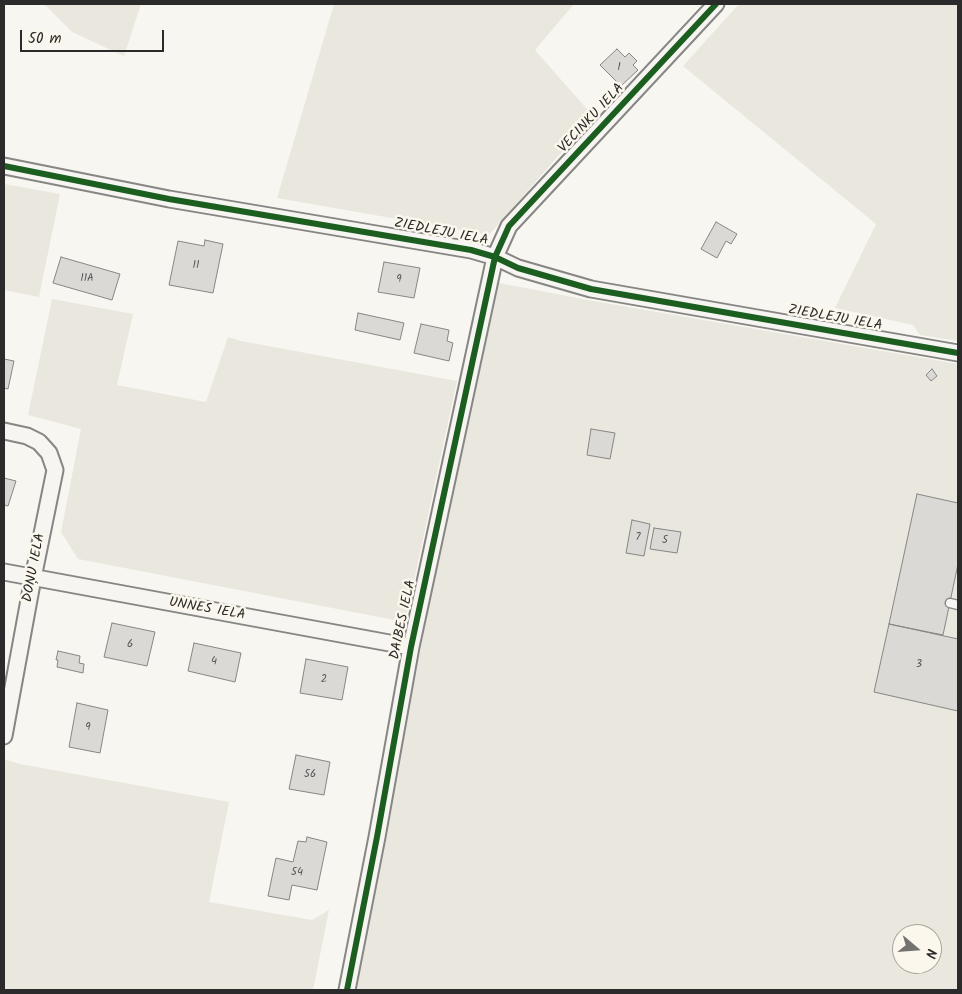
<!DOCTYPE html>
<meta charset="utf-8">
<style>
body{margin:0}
#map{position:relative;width:962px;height:994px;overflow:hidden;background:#f8f6f0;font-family:Kalam,sans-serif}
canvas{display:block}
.frame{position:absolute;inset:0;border:5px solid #2b2b2b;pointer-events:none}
.north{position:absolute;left:892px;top:924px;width:50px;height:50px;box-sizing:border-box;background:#fbf7ec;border:1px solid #a8a59f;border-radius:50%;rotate:108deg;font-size:14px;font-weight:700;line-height:20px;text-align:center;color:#2b2b2b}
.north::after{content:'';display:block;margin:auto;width:18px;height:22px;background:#737270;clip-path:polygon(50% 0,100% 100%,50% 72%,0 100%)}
.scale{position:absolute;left:20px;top:30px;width:144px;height:22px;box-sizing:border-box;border:2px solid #2b2b2b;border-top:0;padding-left:6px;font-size:15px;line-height:18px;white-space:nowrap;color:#2b2b2b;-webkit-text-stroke:4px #fbf7ec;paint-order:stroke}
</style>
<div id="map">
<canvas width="962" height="994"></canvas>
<div class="frame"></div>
<div class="north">N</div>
<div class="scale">50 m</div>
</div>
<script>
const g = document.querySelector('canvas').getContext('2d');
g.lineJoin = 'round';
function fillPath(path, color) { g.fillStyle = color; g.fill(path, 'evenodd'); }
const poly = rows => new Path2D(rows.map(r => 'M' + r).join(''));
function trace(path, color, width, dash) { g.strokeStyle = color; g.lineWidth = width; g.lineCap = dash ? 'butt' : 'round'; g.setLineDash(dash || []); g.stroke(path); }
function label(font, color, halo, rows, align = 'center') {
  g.font = font + ' Kalam,sans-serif'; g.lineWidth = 5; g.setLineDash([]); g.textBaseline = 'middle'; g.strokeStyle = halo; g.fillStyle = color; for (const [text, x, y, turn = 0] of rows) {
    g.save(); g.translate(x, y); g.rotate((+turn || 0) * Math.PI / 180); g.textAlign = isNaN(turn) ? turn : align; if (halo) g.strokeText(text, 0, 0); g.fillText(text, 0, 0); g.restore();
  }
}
fillPath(poly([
 [44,4,141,4,124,56,72,32],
 [334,4,574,4,535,50,593,116,489,235,277,198],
 [739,4,958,4,958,341,920,335,913,325,835,308,876,224,683,66],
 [4,184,60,194,39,297,4,290],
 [499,283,588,300,958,364,958,990,356,990,424,631],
 [902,934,932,934,932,964,902,964],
 [52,299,133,314,117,385,206,402,228,337,241,341,457,381,405,622,78,559,61,532,81,429,28,415],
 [4,759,20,764,229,802,209,902,312,920,329,910,313,990,4,990]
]), '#e9e7de');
const building = poly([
 [617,49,625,57,629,53,637,61,633,65,638,70,621,86,600,65,617,49],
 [716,222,737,234,731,244,726,241,717,258,701,249,716,222],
 [205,240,223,244,213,293,169,285,178,241,204,246,205,240],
 [61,257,120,274,112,300,53,283,61,257],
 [384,262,420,268,414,298,378,292,384,262],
 [358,313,404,323,400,340,355,330,358,313],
 [421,324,449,330,447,341,453,343,449,361,414,353,421,324],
 [4,359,14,361,8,389,4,388,4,359],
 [932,369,937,376,931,381,926,375,932,369],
 [591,429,615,433,610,459,587,455,591,429],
 [4,478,16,481,8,506,4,505,4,478],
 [917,494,958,503,958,564,943,635,889,624,917,494],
 [632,520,650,524,644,556,626,553,632,520],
 [654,528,681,532,677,553,650,549,654,528],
 [112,623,155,632,147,666,104,657,112,623],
 [889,624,958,639,958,711,874,692,889,624],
 [194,643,241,653,235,682,188,671,194,643],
 [58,651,80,656,79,663,84,664,83,673,57,667,58,660,56,660,58,651],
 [306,659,348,667,342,700,300,693,306,659],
 [77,703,108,710,100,753,69,747,77,703],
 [296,755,330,762,324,795,289,789,296,755],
 [307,837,327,842,317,890,292,885,289,900,268,896,276,858,293,862,298,841,306,842,307,837]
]);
fillPath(building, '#dbd9d6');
trace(building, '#878684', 1);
const service = poly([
 [950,603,958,605]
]);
const minor = poly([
 [4,166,169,199,471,250,495,257,518,268,591,289,958,353],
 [4,431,27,436,39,442,49,453,55,470,33,578,4,736],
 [4,572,411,647],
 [347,990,377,837,411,647,495,257,509,226,716,4]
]);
trace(service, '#878684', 11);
trace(minor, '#878684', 19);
trace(service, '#f6f5f1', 8);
trace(minor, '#f6f5f1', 15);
trace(poly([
 [4,166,169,199,471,250,495,257,518,268,591,289,958,353],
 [347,990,377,837,411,647,495,257,509,226,716,4]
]), '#1b5e20', 6);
label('11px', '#575656', null, [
 ["1",619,68],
 ["11",196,266],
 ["11A",87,279],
 ["9",399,280],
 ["7",638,538],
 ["5",665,541],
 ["6",130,645],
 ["4",214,662],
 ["3",919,665],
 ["2",324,680],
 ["9",88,728],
 ["56",310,775],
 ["54",297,873]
]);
label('14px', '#2b2b2b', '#fbf7ec', [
 ["VECINKU IELA",592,119,-47],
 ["ZIEDLEJU IELA",441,233,11],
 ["ZIEDLEJU IELA",835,319,10],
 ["DOŅU IELA",35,568,-79],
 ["UNNES IELA",207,610,10],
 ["DAIBES IELA",404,620,-78]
]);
</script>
